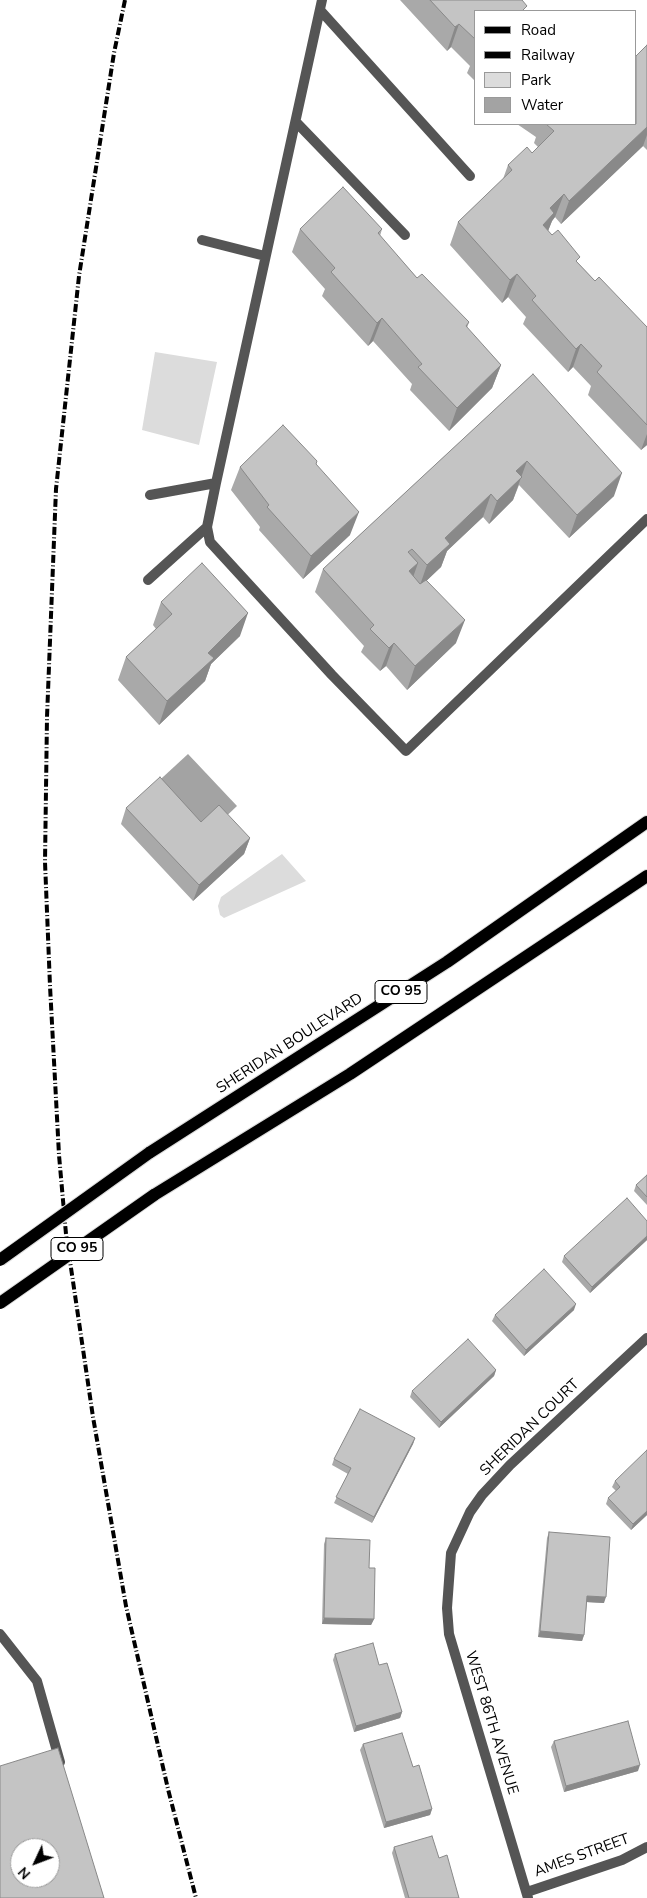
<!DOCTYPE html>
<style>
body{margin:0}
#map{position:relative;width:647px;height:1898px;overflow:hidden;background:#fff;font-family:"Nunito Sans",sans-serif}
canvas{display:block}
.legend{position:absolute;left:474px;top:10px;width:162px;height:115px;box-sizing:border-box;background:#fff;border:1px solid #999;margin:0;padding:6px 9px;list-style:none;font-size:15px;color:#000}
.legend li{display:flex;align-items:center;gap:10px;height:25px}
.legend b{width:25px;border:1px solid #999}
.north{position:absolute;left:10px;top:1838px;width:50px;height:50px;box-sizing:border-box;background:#fff;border:1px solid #999;border-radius:50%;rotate:227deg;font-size:14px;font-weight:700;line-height:20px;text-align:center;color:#000}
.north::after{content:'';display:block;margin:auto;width:18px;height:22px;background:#000;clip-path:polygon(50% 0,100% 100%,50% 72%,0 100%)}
</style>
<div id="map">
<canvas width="647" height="1898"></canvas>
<ul class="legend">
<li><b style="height:6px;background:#000"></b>Road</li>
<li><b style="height:6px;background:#000"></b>Railway</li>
<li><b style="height:14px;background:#dcdcdc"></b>Park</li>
<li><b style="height:14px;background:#a3a3a3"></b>Water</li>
</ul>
<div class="north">N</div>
</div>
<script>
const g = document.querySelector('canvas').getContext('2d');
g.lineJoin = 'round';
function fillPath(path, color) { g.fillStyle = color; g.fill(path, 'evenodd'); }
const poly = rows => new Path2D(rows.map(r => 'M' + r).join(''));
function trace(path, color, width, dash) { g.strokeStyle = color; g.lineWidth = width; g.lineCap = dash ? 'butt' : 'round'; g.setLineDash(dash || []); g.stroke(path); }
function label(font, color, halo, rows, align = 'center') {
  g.font = font + ' "Nunito Sans",sans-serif'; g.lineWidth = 5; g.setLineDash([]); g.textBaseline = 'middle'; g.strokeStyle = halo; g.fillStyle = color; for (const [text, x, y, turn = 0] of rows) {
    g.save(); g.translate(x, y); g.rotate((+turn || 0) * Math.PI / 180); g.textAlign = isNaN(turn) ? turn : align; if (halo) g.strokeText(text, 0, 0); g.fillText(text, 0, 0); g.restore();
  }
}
fillPath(poly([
 [155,352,217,362,199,445,142,430],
 [282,854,306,881,224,918,220,915,218,906,221,897]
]), '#dcdcdc');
fillPath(poly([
 [188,754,237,806,217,825,196,838,150,789]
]), '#a3a3a3');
const primary = poly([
 [149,1153,447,962,647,822],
 [154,1195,350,1074,647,876]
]);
trace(primary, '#dbdbdb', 14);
trace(poly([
 [322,0,216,483,207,527,210,542,332,675,406,751,647,519],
 [320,10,470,176],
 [296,122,405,235],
 [202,240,265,256],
 [150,495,216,483],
 [148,580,207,527],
 [0,1634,37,1681,60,1762]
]), '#555', 10);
trace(poly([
 [527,1892,622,1860,647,1847],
 [528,1898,449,1634,447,1608,451,1553,470,1512,482,1495,510,1465,647,1338]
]), '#555', 10);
trace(primary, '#000', 12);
trace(poly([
 [125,0,114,53,79,276,56,489,47,717,45,862,50,986,59,1155,66,1234,93,1417,126,1606,168,1789,196,1898]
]), '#000', 4, [8, 2.5, 1, 2.5]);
const primaryBridge = poly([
 [0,1260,149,1153],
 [0,1303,154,1195]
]);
trace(primaryBridge, '#dbdbdb', 14, []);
trace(primaryBridge, '#000', 12);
fillPath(poly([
 [400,0,522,0,476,11,476,82,467,73,470,66,451,47,447,51],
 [647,45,647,150,643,146,561,224,555,217,552,221,548,231,595,281,647,327,647,445,641,450,588,395,591,386,573,367,568,372,523,324,526,317,508,297,502,303,450,245,458,222,503,179,508,165,532,153,538,147,534,143,536,137,517,124,636,124],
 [300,229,382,229,380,236,417,278,469,322,467,328,501,365,492,388,449,431,410,390,412,384,373,341,368,346,322,296,325,289,292,252],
 [533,374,614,496,569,538,519,485,513,500,489,524,483,517,447,551,441,567,426,581,456,643,407,690,386,666,380,671,361,652,364,646,315,592,323,569],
 [316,464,350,535,303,579,259,530,260,527,231,490,240,467],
 [161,602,240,636,211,664,205,681,159,725,118,680,126,657,156,629,153,625],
 [126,808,201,822,250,838,244,854,193,901,121,824],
 [647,1175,647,1205,634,1191,636,1185],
 [647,1221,647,1240,590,1293,562,1262,564,1256],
 [574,1310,524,1356,492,1321,495,1315],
 [496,1370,494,1376,439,1428,410,1397,412,1391],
 [415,1438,413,1444,372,1523,334,1503,348,1474,332,1465,334,1459],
 [615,1481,647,1515,631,1530,606,1504,608,1498,616,1491,612,1487],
 [549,1532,604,1603,587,1602,584,1635,582,1641,538,1637,547,1538],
 [326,1538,374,1619,371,1625,322,1624,324,1544],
 [335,1654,379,1665,402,1712,400,1718,354,1732,333,1660],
 [554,1741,638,1771,564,1792,551,1747],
 [363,1744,413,1767,432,1809,430,1815,384,1828,360,1750],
 [394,1847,439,1858,459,1898,405,1898,392,1853]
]), '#a9a9a9');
fillPath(poly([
 [459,24,451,47,447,51,455,27],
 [647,127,647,135,643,146,561,224,569,201],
 [564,194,555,217,552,221,546,236,535,248,550,208],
 [517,274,508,297,502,303,510,280],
 [382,318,373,341,368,346,377,323],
 [581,344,573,367,568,372,576,349],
 [501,365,492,388,449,431,457,408],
 [647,434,647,445,641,450],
 [527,461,513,500,489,524,497,501,516,471],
 [622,473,614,496,569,538,577,515],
 [491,494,483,517,447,551,441,567,419,588,427,565,445,538],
 [359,512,350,535,303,579,311,556],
 [418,563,410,586,409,571],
 [248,613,240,636,211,664,205,681,159,725,167,701,208,653],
 [465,620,456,643,407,690,415,666],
 [394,643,386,666,380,671,389,648],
 [250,838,244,854,193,901,199,885],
 [647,1236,647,1240,590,1293,592,1287],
 [576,1304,574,1310,524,1356,526,1350],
 [496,1370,494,1376,439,1428,441,1422],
 [415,1438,413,1444,372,1523,374,1517],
 [647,1511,647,1515,631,1530,633,1524],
 [587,1596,606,1597,604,1603,585,1602],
 [324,1618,374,1619,371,1625,322,1624],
 [540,1631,584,1635,582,1641,538,1637],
 [402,1712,400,1718,354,1732,356,1726],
 [640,1765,638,1771,564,1792,566,1786],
 [432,1809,430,1815,384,1828,386,1822]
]), '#898989');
const building = poly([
 [430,0,522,0,527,6,523,10,524,11,476,11,476,40,459,24,455,27,430,0],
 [647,45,647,127,569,201,564,194,550,208,554,213,543,225,552,235,558,230,580,257,576,261,595,281,599,277,647,327,647,425,597,372,602,366,581,344,576,349,532,300,536,296,517,274,510,280,458,222,512,170,508,165,527,147,532,153,554,131,546,124,636,124,636,56,647,45],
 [343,187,382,229,378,233,417,278,422,274,469,322,466,326,501,365,457,408,418,367,422,364,382,318,377,323,331,272,335,268,300,229,343,187],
 [533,374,622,473,577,515,527,461,516,471,522,477,497,501,491,494,445,538,450,544,427,565,412,549,408,552,418,563,409,571,420,584,426,580,465,620,415,666,394,643,389,648,370,629,374,625,323,569,533,374],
 [283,425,317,461,316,464,359,512,311,556,267,507,269,505,240,467,283,425],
 [202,563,248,613,208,653,214,658,167,701,126,657,172,614,161,602,202,563],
 [160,777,201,822,219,805,250,838,199,885,126,808,160,777],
 [647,1175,647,1197,636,1185,647,1175],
 [627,1198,647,1221,647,1236,592,1287,564,1256,627,1198],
 [544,1269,576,1304,526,1350,495,1315,544,1269],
 [468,1339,496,1370,441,1422,412,1391,468,1339],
 [360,1409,415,1438,374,1517,336,1497,351,1468,334,1459,360,1409],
 [647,1450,647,1511,633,1524,608,1498,620,1487,615,1481,647,1450],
 [549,1532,610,1537,606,1597,587,1596,584,1635,540,1631,549,1532],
 [326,1538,370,1540,369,1568,375,1568,374,1619,324,1618,326,1538],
 [373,1643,379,1665,387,1663,402,1712,356,1726,335,1654,373,1643],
 [628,1721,640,1765,566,1786,554,1741,628,1721],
 [402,1733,413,1767,419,1765,432,1809,386,1822,363,1744,402,1733],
 [58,1748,104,1898,0,1898,0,1766,58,1748],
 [20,1848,50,1848,50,1878,20,1878,20,1848],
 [432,1836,439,1858,447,1855,459,1898,409,1898,394,1847,432,1836]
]);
fillPath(building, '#c4c4c4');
trace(building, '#898989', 1);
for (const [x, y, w] of [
 [401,992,52],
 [77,1249,52]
]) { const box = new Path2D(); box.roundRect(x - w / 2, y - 11.5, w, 23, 4); g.fillStyle = '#fff'; g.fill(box); trace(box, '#000', 1); }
label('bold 14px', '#000', null, [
 ["CO 95",401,992],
 ["CO 95",77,1249]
]);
label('15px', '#000', '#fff', [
 ["SHERIDAN BOULEVARD",290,1044,-33],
 ["SHERIDAN COURT",530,1428,-44],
 ["WEST 86TH AVENUE",491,1723,73],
 ["AMES STREET",582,1856,-20]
]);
</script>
